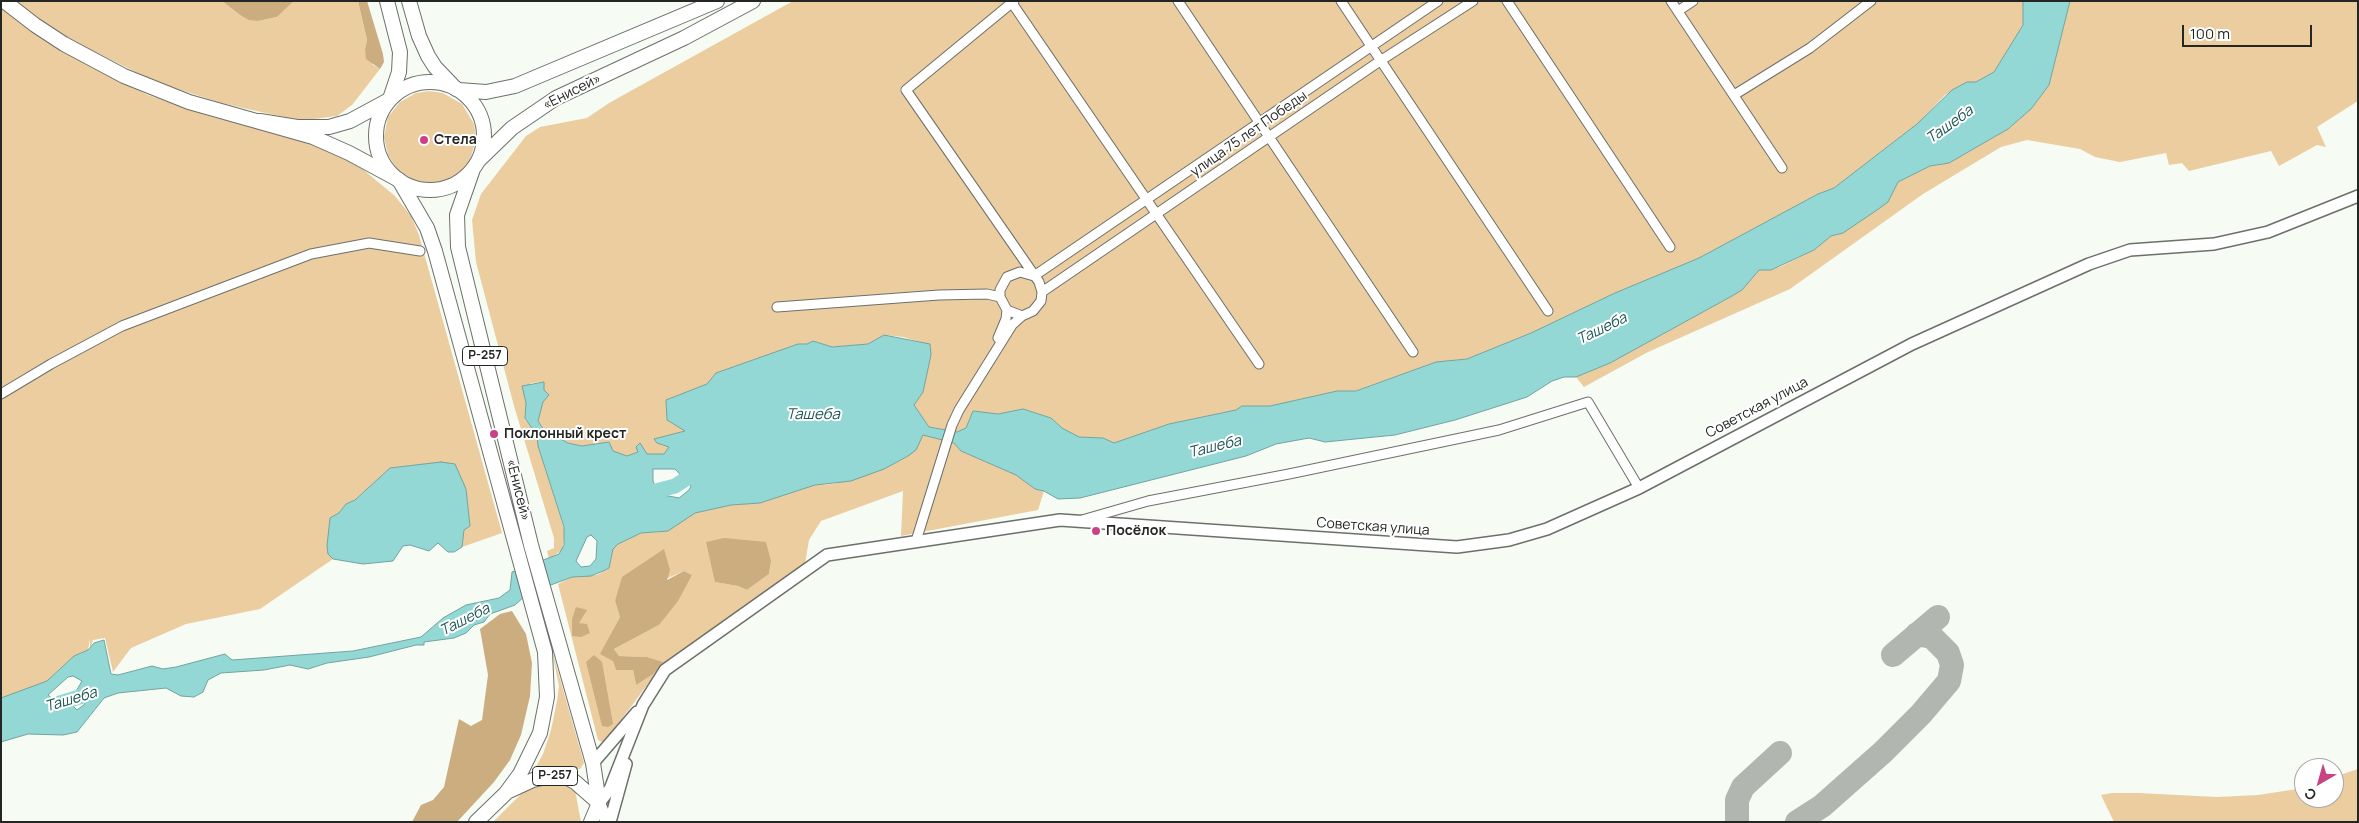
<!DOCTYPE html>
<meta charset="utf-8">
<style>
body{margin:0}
#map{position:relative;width:2359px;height:823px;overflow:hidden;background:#f6fbf4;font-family:Manrope,sans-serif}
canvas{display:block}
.frame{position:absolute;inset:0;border:2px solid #242623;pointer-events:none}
.north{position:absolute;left:2294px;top:758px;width:50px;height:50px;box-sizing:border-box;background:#fff;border:1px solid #a7a8a7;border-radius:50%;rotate:218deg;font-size:14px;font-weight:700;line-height:20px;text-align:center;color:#242623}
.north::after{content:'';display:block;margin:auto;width:18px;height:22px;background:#c94384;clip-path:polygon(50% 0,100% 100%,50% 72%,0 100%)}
.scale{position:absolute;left:2182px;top:25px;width:130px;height:22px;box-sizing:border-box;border:2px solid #242623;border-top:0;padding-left:6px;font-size:15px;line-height:18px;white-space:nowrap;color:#242623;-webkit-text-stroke:4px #fff;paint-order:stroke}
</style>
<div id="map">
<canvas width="2359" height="823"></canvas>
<div class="frame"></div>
<div class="north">С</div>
<div class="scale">100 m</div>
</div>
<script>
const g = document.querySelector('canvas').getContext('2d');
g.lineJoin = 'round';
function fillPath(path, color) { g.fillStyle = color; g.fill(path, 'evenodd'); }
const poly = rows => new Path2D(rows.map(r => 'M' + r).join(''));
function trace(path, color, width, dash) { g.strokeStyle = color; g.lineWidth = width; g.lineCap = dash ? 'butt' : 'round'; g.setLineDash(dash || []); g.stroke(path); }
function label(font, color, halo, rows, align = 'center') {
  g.font = font + ' Manrope,sans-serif'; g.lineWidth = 4; g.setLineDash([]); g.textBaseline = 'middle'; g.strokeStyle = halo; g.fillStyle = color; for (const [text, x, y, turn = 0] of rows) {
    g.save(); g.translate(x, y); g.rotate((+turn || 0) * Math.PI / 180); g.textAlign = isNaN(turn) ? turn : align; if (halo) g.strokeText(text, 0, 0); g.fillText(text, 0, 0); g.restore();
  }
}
fillPath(poly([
 [13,1,222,1,240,15,258,21,277,17,294,1,358,1,367,40,365,49,373,65,380,69,352,105,337,116,306,120,288,118,221,103,156,82,65,37],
 [793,1,2023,1,2024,8,2023,25,1994,72,1976,82,1967,82,1945,95,1917,124,1834,188,1818,194,1699,258,1615,293,1531,333,1467,359,1436,362,1355,391,1337,391,1270,406,1242,406,1236,410,1169,424,1114,443,1103,438,1079,437,1062,428,1051,418,1023,409,998,414,973,411,966,428,957,432,929,427,914,405,923,392,931,355,930,345,903,337,884,335,868,344,831,347,813,341,807,344,798,344,716,373,708,384,666,401,667,420,686,431,655,439,657,443,669,447,664,454,646,454,644,450,627,456,613,451,608,442,582,446,569,443,544,430,538,421,543,402,549,395,544,390,544,382,531,383,526,403,525,419,537,436,538,446,565,532,562,550,549,559,547,551,554,548,554,538,514,406,476,262,472,220,481,194,526,136,540,127,587,118,609,103],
 [2070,1,2358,1,2358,101,2317,127,2326,147,2317,145,2279,166,2271,151,2189,171,2182,163,2169,165,2166,153,2120,162,2095,157,2080,149,2027,140,2001,147,1923,194,1790,289,1648,352,1584,387,1576,377,1610,363,1732,296,1742,290,1759,270,1771,270,1782,266,1814,250,1831,236,1843,233,1888,202,1898,182,1930,166,1949,163,2008,129,2031,109,2049,85],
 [1,8,32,32,92,68,148,95,213,117,294,138,330,151,360,167,395,196,411,216,419,235,502,533,462,547,464,530,470,526,466,489,441,462,390,468,355,500,346,504,339,513,330,518,328,554,333,559,260,609,186,624,131,648,113,672,105,638,93,640,90,649,90,639,88,650,74,656,47,681,16,694,1,698],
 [429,91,443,93,462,104,474,124,476,140,470,160,460,172,444,181,427,183,412,179,398,170,388,155,384,137,388,117,400,102,416,93],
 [923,435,954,443,961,451,1016,475,1035,489,1044,491,1038,510,901,536,903,491,821,521,809,540,804,570,677,655,653,677,604,743,598,740,558,584,572,577,597,575,609,568,613,549,618,544,641,533,661,532,695,513,731,505,760,503,815,485,833,484,884,469,908,456],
 [771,561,769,574,747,590,738,586,716,582],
 [684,571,692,575,659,625,614,649,619,656,647,657,662,662,636,685,633,670,616,670,613,660,601,654,620,617,615,601],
 [551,647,584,763,580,769,560,769,531,776,543,754,551,730,557,701,559,686],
 [2358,769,2358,822,2114,822,2101,795,2112,793,2138,793,2217,797,2258,795,2304,788,2304,798,2334,798,2334,777],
 [558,781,570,785,575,790,581,822,493,822,523,792,534,786]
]), '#ebcda0');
fillPath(poly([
 [222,1,294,1,277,17,258,21,249,20,240,15],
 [358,1,367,1,383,54,384,62,380,69,366,59,365,49,367,40],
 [724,538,766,542,771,561,769,574,747,590,738,586,715,582,706,542],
 [664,549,670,570,667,580,684,571,692,575,678,601,659,625,614,649,619,656,647,657,663,662,653,674,636,685,633,670,616,670,613,661,600,654,620,617,615,601,622,577],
 [576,607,587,610,579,623,587,624,590,633,581,637,572,636,572,619],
 [512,611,526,634,532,663,530,696,521,735,510,760,494,782,457,822,412,822,421,805,433,800,444,787,459,719,471,726,482,720,488,675,480,629,500,614],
 [594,655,602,662,613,724,608,727,602,726,586,662]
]), '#cbad80');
const water = poly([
 [2023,1,2070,1,2049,85,2031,109,2008,129,1949,163,1930,166,1898,182,1888,202,1877,210,1843,233,1831,236,1814,250,1771,270,1759,270,1742,290,1732,296,1610,363,1576,377,1564,377,1552,381,1527,397,1455,420,1395,435,1325,442,1309,438,1276,444,1246,456,1080,498,1058,499,1044,491,1035,489,1016,475,961,451,954,443,923,435,916,450,908,456,884,469,851,481,815,485,760,503,731,505,695,513,668,531,641,533,618,544,613,549,609,568,603,571,591,576,572,577,527,594,515,605,490,614,484,622,474,625,466,633,454,638,424,642,424,645,416,645,369,657,327,663,308,669,290,665,264,670,221,673,208,680,203,692,194,697,181,696,166,688,118,693,104,698,77,732,63,735,28,734,1,742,1,698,47,681,74,656,88,650,94,643,104,640,111,674,118,675,152,666,163,669,176,667,225,654,232,660,353,651,421,637,443,618,466,605,499,598,510,590,512,572,559,554,564,545,564,527,538,446,537,436,525,418,526,403,522,386,544,382,544,390,549,395,543,402,538,421,544,430,568,443,582,446,609,442,613,451,627,456,638,452,636,447,640,443,647,454,664,454,669,447,657,443,654,439,685,431,667,420,666,400,707,384,716,373,798,344,807,344,813,341,832,347,868,344,884,335,930,344,931,355,923,392,914,405,929,427,957,432,966,428,973,411,998,414,1023,409,1051,418,1062,428,1079,437,1103,438,1114,443,1169,424,1236,410,1242,406,1270,406,1337,391,1356,391,1436,362,1467,359,1531,333,1615,293,1699,258,1818,194,1834,188,1917,124,1952,90,1967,82,1976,82,1994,72,2023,25,2023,1],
 [653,469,675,469,691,486,689,490,679,498,658,494,653,481,653,469],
 [591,535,597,541,596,559,590,566,581,567,576,561,587,537,591,535],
 [73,676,82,681,75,693,83,699,85,704,77,710,70,703,60,705,48,695,68,677,73,676],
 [441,462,455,464,466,489,470,526,464,530,462,547,454,552,448,552,438,543,429,551,410,545,403,546,393,561,363,564,333,559,328,554,327,546,330,518,339,513,346,504,355,500,390,468,441,462]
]);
fillPath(water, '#93d8d4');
trace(water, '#72a39f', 1);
trace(poly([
 [637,496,675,486,703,468],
 [1,721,99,691]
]), '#93d8d4', 15);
trace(poly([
 [1893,655,1938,617],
 [1737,822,1737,800,1743,787,1780,753],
 [1797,822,1822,806,1883,752,1921,714,1949,681,1952,665,1948,653,1932,637,1917,634]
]), '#b2b6b0', 24);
const minor = poly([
 [1014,1,906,90,1039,282,1042,292,1041,301,1033,311,1022,316,1007,310,1000,297,1000,290,1007,277,1020,272,1034,276],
 [1178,1,1413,352],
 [1341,1,1548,311],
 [1507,1,1670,247],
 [1671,1,1782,168],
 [1012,3,1259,364],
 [1678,11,1693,1],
 [1734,95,1810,48,1871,1],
 [1034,276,1438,1],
 [1042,292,1380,61,1473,1],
 [777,307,939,295,987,294,1000,297],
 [998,338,1006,319,1007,310],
 [1,394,51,364,122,326,311,254,369,243,420,251],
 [1082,520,1148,501,1289,474,1499,430,1588,402,1639,488],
 [916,541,952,425,959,410,1012,325,1022,316]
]);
const tertiary = poly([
 [593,763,637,712],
 [599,803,610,789,643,705,665,670,827,555,1060,520,1457,547,1509,540,1547,529,1639,488,1912,344,2089,264,2130,250,2214,244,2268,232,2358,196],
 [610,822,626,764]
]);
const secondary = poly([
 [599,803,607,822]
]);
const primary = poly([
 [4,1,35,25,64,44,124,76,189,102,313,137,349,153,399,180],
 [387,1,400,52,399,72,390,99],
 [409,1,419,36,428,56,435,67,456,89]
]);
const trunk = poly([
 '376 136a54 54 0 1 1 108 0a54 54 0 1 1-108 0Z',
 [459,90,486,92,515,86,717,1],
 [260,121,297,127,329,127,350,121,387,101],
 [478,161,512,128,556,98,684,38,753,1],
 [473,169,457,215,458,247,531,545,593,763,599,803,591,822],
 [399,180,427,228,435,251,545,652,547,697,540,733,520,774,506,793,476,822],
 [509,791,533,780,551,776,564,776,575,782,599,803]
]);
trace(minor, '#6c706a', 11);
trace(tertiary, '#6c706a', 14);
trace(secondary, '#6c706a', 15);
trace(primary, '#6c706a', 16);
trace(trunk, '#6c706a', 16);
trace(minor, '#fff', 9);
trace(tertiary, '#fff', 11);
trace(secondary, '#fff', 12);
trace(primary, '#fff', 14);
trace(trunk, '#fff', 14);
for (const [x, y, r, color] of [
 [424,140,5,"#c94384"],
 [494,434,5,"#c94384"],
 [1096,531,5,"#c94384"]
]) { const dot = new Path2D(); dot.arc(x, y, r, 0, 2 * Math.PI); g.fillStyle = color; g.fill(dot); trace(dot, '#fff', 2); }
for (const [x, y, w] of [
 [485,356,45],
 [555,776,45]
]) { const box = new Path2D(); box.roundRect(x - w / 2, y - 9.5, w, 19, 4); g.fillStyle = '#fff'; g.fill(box); trace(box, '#242623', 1); }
label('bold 12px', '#242623', null, [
 ["Р-257",485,356],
 ["Р-257",555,776]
]);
label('14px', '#242623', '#fff', [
 ["«Енисей»",572,92,-27],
 ["улица 75 лет Победы",1249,134,-35],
 ["Советская улица",1757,408,-28],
 ["«Енисей»",518,490,76],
 ["Советская улица",1373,527,4]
]);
label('bold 14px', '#242623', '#fff', [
 ["Стела",434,140],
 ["Поклонный крест",504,434],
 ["Посёлок",1106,531]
], 'left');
label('italic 15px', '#1c5754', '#fff', [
 ["Ташеба",1950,125,-36],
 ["Ташеба",1602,329,-26],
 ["Ташеба",813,415],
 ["Ташеба",1215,447,-14],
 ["Ташеба",465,620,-27],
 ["Ташеба",71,700,-17]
]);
</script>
